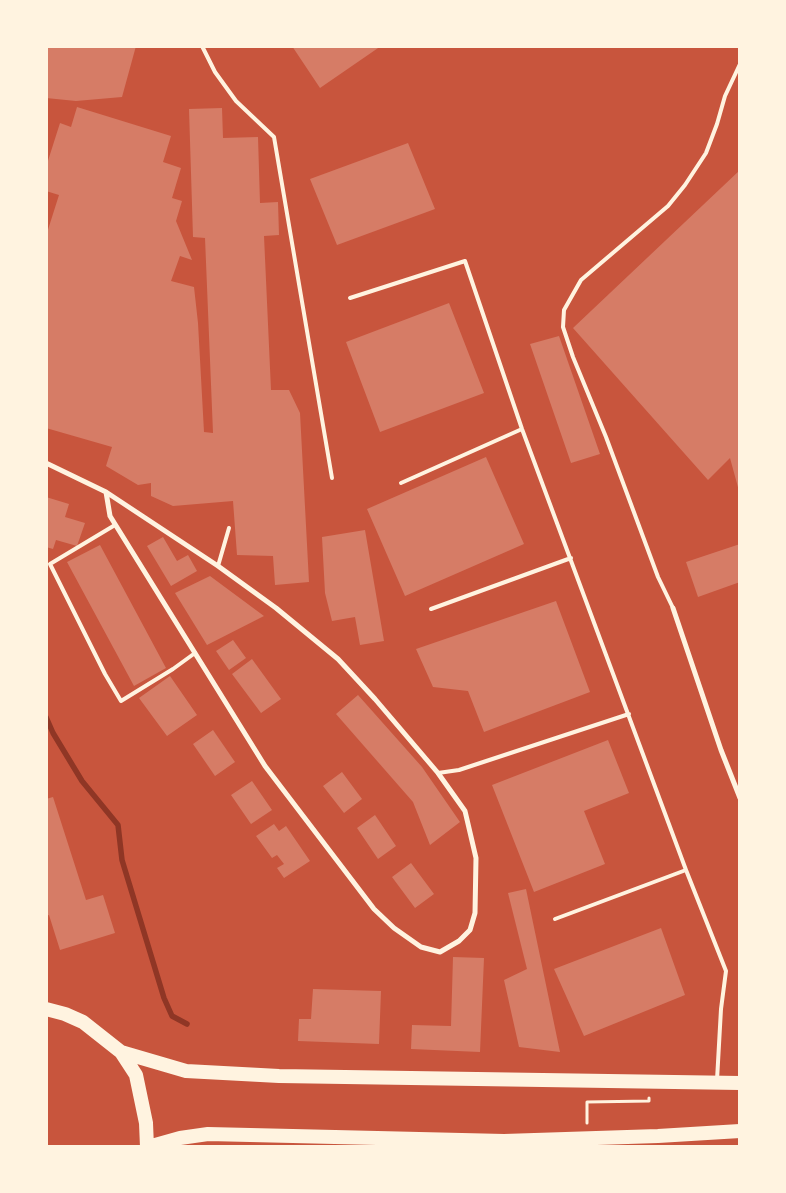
<!DOCTYPE html>
<style>
body{margin:0}
#map{position:relative;width:786px;height:1193px;overflow:hidden;background:#c8553d;font-family:"Exo 2",sans-serif}
canvas{display:block}
.frame{position:absolute;inset:0;border:48px solid #fff3e0;pointer-events:none}
</style>
<div id="map">
<canvas width="786" height="1193"></canvas>
<div class="frame"></div>
</div>
<script>
const g = document.querySelector('canvas').getContext('2d');
g.lineJoin = 'round';
const poly = rows => new Path2D(rows.map(r => 'M' + r).join(''));
function trace(path, color, width, dash) { g.strokeStyle = color; g.lineWidth = width; g.lineCap = dash ? 'butt' : 'round'; g.setLineDash(dash || []); g.stroke(path); }
function fillPath(path, color) { g.fillStyle = color; g.fill(path, 'evenodd'); }
trace(poly([
 [46,717,53,733,82,781,118,825,122,860,164,998,172,1016,187,1024]
]), '#8f3625', 5.5);
fillPath(poly([
 [46,46,136,46,122,97,76,101,46,98],
 [292,46,381,46,320,88],
 [77,107,171,136,163,162,181,168,172,198,182,201,176,221,192,260,180,256,171,281,194,287,198,323,204,432,213,433,205,238,193,237,189,109,222,108,223,138,258,137,260,203,278,202,279,235,264,236,271,390,289,390,300,413,309,582,275,585,273,556,237,555,233,501,173,506,151,496,151,483,138,485,106,466,112,447,46,428,46,236,59,195,46,191,46,167,60,123,71,127],
 [408,143,435,209,337,245,310,179],
 [740,170,740,490,739,491,730,458,708,480,573,328],
 [449,303,484,393,380,432,346,342],
 [559,336,600,454,571,463,530,344],
 [486,457,524,544,405,596,367,509],
 [46,497,69,504,65,517,85,523,77,546,56,540,53,549,46,547],
 [365,530,384,641,360,645,355,617,332,621,325,593,322,537],
 [163,537,177,561,188,555,197,571,171,586,147,546],
 [740,544,740,582,698,597,686,562],
 [100,545,166,668,134,686,67,562],
 [210,576,264,616,207,645,175,593],
 [556,601,590,692,484,732,468,691,433,687,416,649],
 [233,640,246,658,229,670,216,651],
 [252,659,281,699,261,713,232,674],
 [170,676,197,715,167,736,139,698],
 [358,695,422,767,460,822,430,845,413,802,336,714],
 [213,730,235,762,215,776,193,744],
 [608,740,629,793,584,811,605,864,534,892,492,785],
 [342,772,362,799,344,813,323,786],
 [252,781,272,810,251,824,231,795],
 [53,797,86,900,103,895,115,933,60,950,49,915,46,916,46,799],
 [375,815,396,846,378,859,357,828],
 [274,824,279,831,286,826,310,861,284,878,277,868,284,864,277,855,272,858,256,836],
 [411,863,434,894,415,908,392,877],
 [526,889,560,1052,519,1047,504,980,527,969,508,893],
 [661,928,685,995,584,1036,554,969],
 [453,957,484,958,480,1052,411,1049,412,1025,451,1026],
 [313,989,381,991,379,1044,298,1041,299,1019,311,1019]
]), '#d67c66');
trace(poly([
 [587,1123,587,1102,649,1101,649,1098]
]), '#fff3e0', 3);
trace(poly([
 [202,46,215,72,236,101,274,137,332,478],
 [350,298,465,261,522,429,686,870,726,971,721,1009,717,1080],
 [401,483,522,429],
 [115,525,50,564,105,674,121,701,173,669,195,653],
 [218,566,229,528],
 [673,608,658,577,606,437,573,357,563,327,564,310,581,280,668,206,685,185,706,153,717,124,725,96,740,64],
 [431,609,571,558],
 [438,773,459,770,629,714],
 [555,919,686,870]
]), '#fff3e0', 4);
trace(poly([
 [46,463,106,492,218,566,276,608,338,659,375,699,438,773,465,811,476,858,475,913,470,930,459,941,440,952,421,947,394,928,374,909,265,766,110,516,106,492],
 [673,608,721,750,740,798]
]), '#fff3e0', 5);
trace(poly([
 [46,1009,65,1014,83,1022,121,1052,136,1075,146,1123,147,1147],
 [121,1052,186,1071,279,1076,740,1083],
 [148,1147,180,1138,208,1134,504,1141,658,1136,740,1131]
]), '#fff3e0', 14);
</script>
